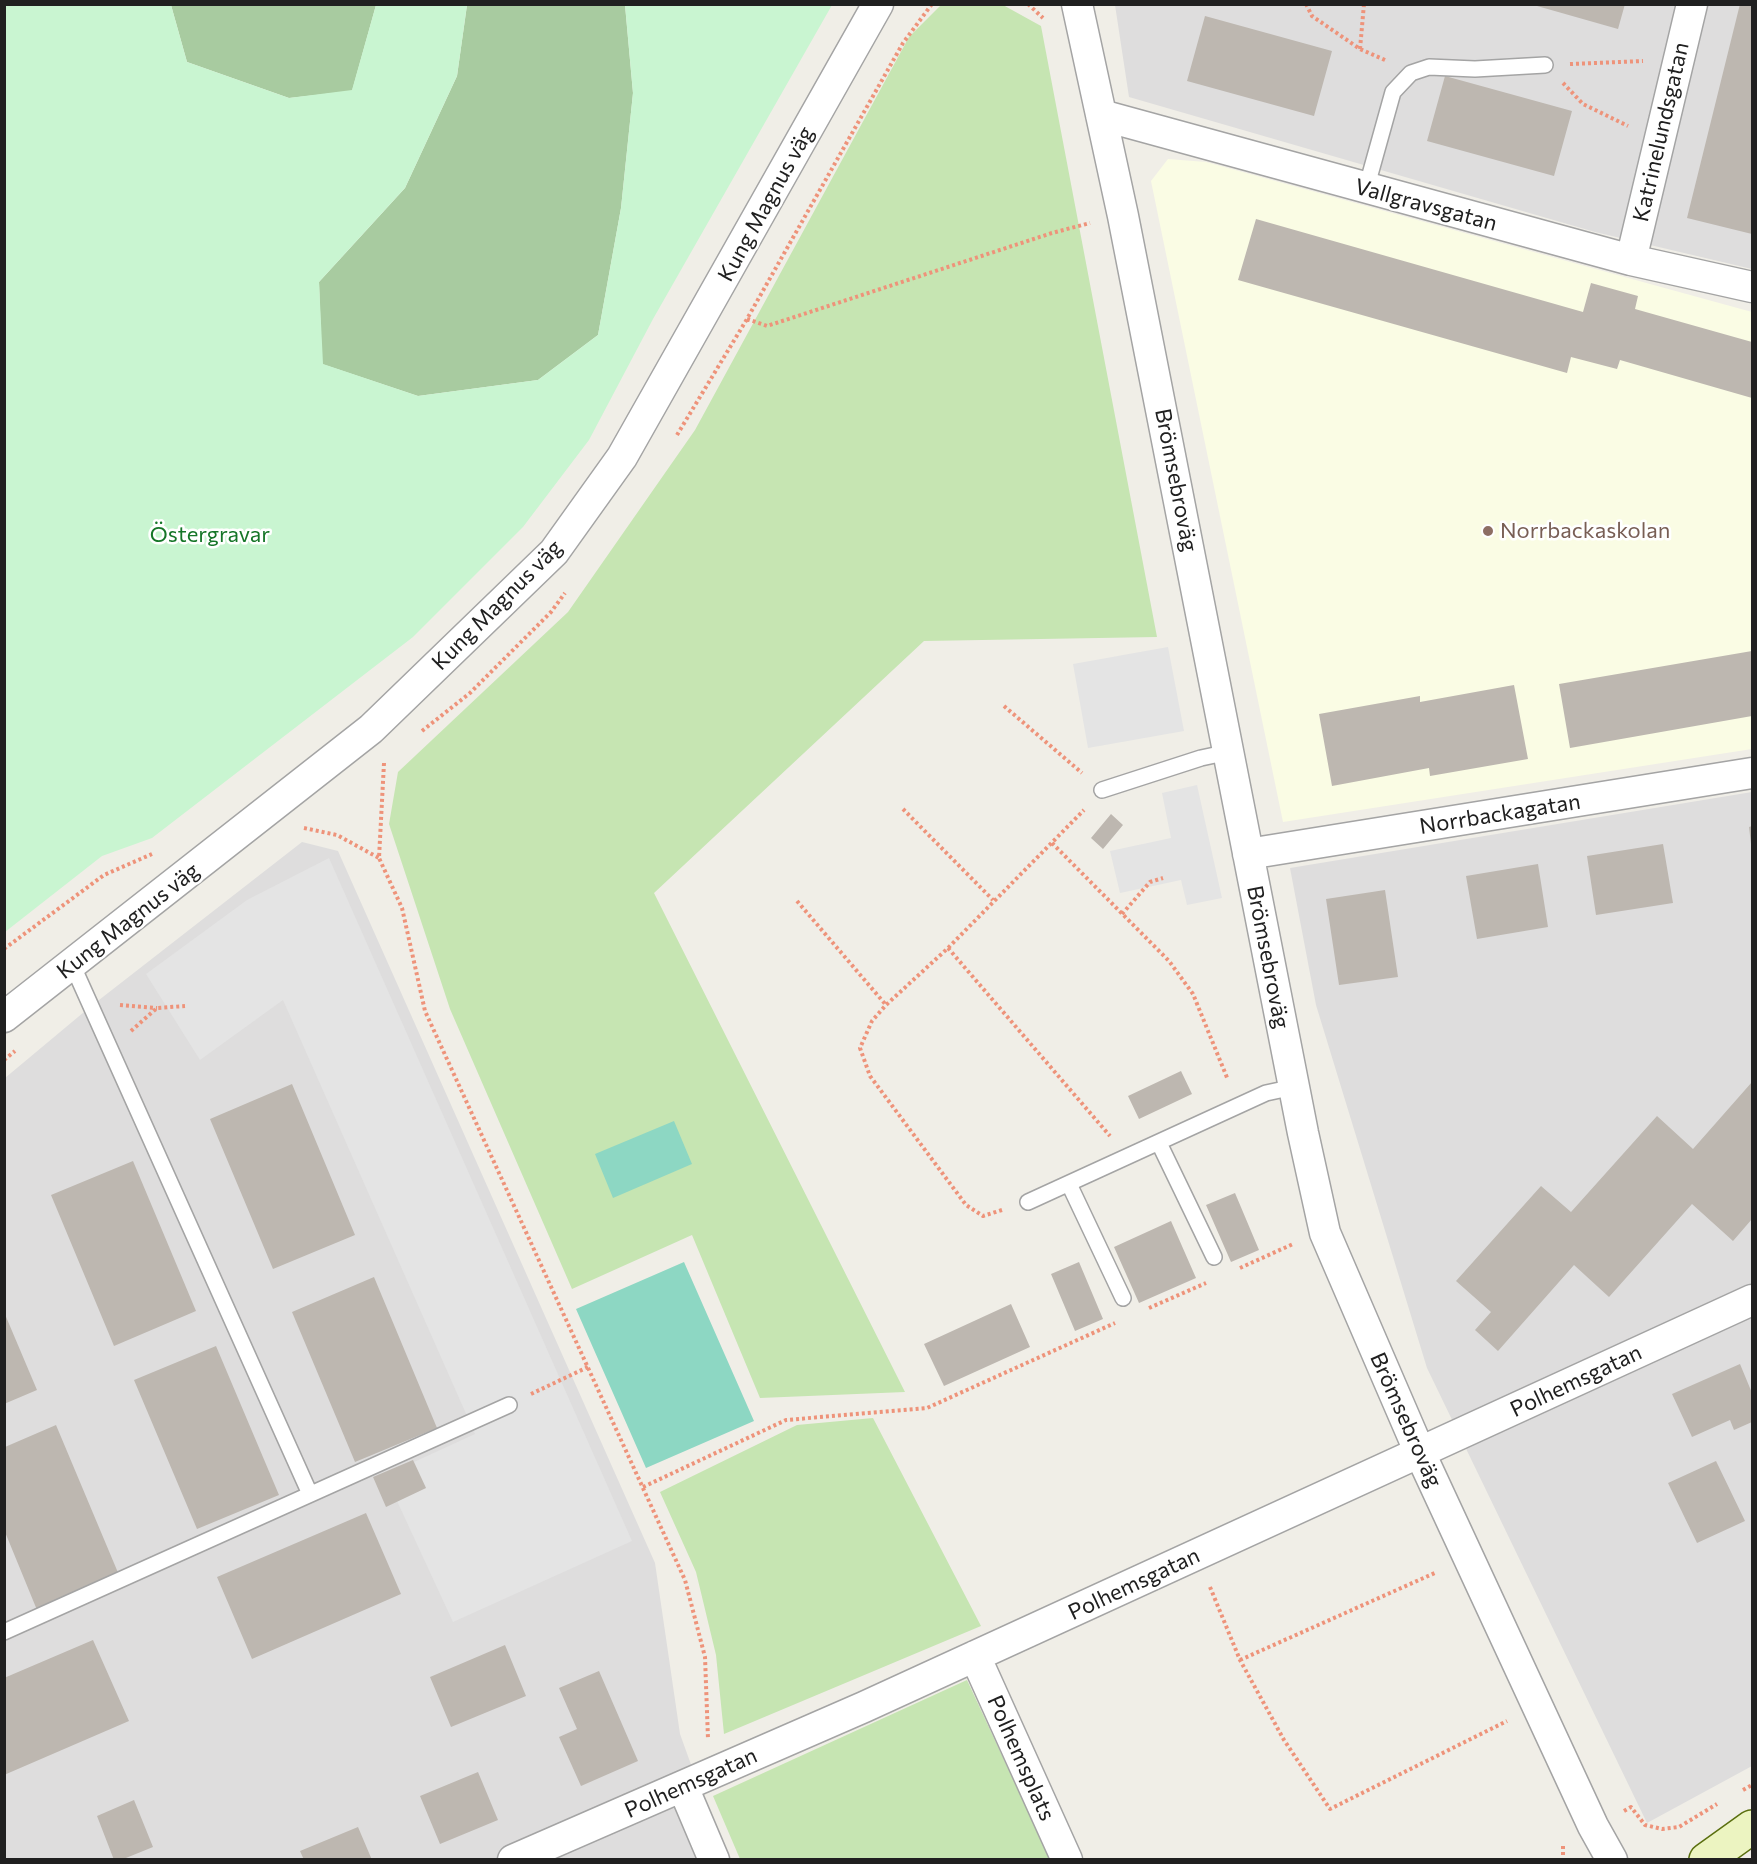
<!DOCTYPE html>
<meta charset="utf-8">
<style>
body{margin:0}
#map{position:relative;width:1757px;height:1864px;overflow:hidden;background:#f0eee7;font-family:Commissioner,sans-serif}
canvas{display:block}
.frame{position:absolute;inset:0;border:6px solid #202020;pointer-events:none}
</style>
<div id="map">
<canvas width="1757" height="1864"></canvas>
<div class="frame"></div>
</div>
<script>
const g = document.querySelector('canvas').getContext('2d');
g.lineJoin = 'round';
function fillPath(path, color) { g.fillStyle = color; g.fill(path, 'evenodd'); }
const poly = rows => new Path2D(rows.map(r => 'M' + r).join(''));
function trace(path, color, width, dash) { g.strokeStyle = color; g.lineWidth = width; g.lineCap = dash ? 'butt' : 'round'; g.setLineDash(dash || []); g.stroke(path); }
function label(font, color, halo, rows, align = 'center') {
  g.font = font + ' Commissioner,sans-serif'; g.lineWidth = 5; g.setLineDash([]); g.textBaseline = 'middle'; g.strokeStyle = halo; g.fillStyle = color; for (const [text, x, y, turn = 0] of rows) {
    g.save(); g.translate(x, y); g.rotate((+turn || 0) * Math.PI / 180); g.textAlign = isNaN(turn) ? turn : align; if (halo) g.strokeText(text, 0, 0); g.fillText(text, 0, 0); g.restore();
  }
}
fillPath(poly([
 [1115,5,1752,5,1752,269,1595,232,1129,97],
 [1752,792,1752,1766,1647,1823,1427,1368,1316,1005,1290,868],
 [302,842,338,851,655,1563,680,1734,725,1859,5,1860,5,1078,90,1007]
]), '#dedddd');
fillPath(poly([
 [1168,159,1206,162,1752,312,1752,749,1283,822,1151,181]
]), '#fafce4');
fillPath(poly([
 [941,5,1003,5,1041,26,1157,637,924,641,654,893,905,1392,760,1398,692,1235,572,1289,450,1009,389,824,398,772,568,612,695,430,909,37],
 [873,1418,981,1626,724,1734,716,1655,696,1572,660,1492,797,1425],
 [967,1680,1050,1859,740,1859,713,1796]
]), '#c6e5b2');
fillPath(poly([
 [171,5,376,5,352,91,289,98,187,62],
 [467,5,625,5,633,93,621,208,598,335,538,380,418,396,322,364,319,282,405,188,457,76]
]), '#a8cba0');
fillPath(poly([
 [5,4,171,5,187,62,289,98,352,90,376,5,467,5,457,76,405,188,319,282,323,364,418,396,538,380,598,335,621,208,633,93,625,5,832,5,653,319,589,440,523,527,413,637,152,838,102,856,5,932]
]), '#c9f5d1');
fillPath(poly([
 [674,1121,692,1164,613,1198,595,1154],
 [684,1262,754,1421,646,1468,576,1309]
]), '#8dd7c3');
fillPath(poly([
 [1168,647,1184,731,1088,748,1073,664],
 [1197,785,1222,898,1187,905,1181,880,1120,893,1110,851,1171,838,1162,793],
 [329,858,632,1541,453,1622,397,1501,426,1488,414,1462,475,1434,283,1000,200,1060,146,974,247,900]
]), '#e4e4e4');
fillPath(poly([
 [1530,4,1625,4,1618,29],
 [1740,4,1752,4,1752,234,1687,218],
 [1205,16,1332,51,1314,116,1187,81],
 [1445,76,1572,111,1554,176,1427,141],
 [1256,219,1583,312,1591,283,1638,296,1635,309,1752,342,1752,398,1620,360,1617,369,1571,357,1567,373,1238,280],
 [1752,651,1752,716,1570,748,1559,684],
 [1514,685,1528,759,1430,776,1429,768,1332,786,1319,714,1420,696,1420,702],
 [1111,814,1123,825,1103,849,1091,838],
 [1752,826,1752,844,1751,844,1749,827],
 [1663,844,1673,903,1596,915,1587,856],
 [1538,864,1548,927,1477,939,1466,876],
 [1385,890,1398,977,1339,985,1326,899],
 [1181,1071,1192,1094,1139,1119,1128,1096],
 [1752,1082,1752,1219,1733,1241,1692,1204,1609,1297,1574,1265,1498,1351,1475,1330,1491,1312,1456,1281,1541,1186,1571,1212,1657,1116,1693,1149],
 [292,1084,355,1235,273,1269,210,1119],
 [133,1161,196,1311,114,1346,51,1195],
 [1235,1193,1259,1250,1231,1262,1206,1205],
 [1171,1221,1196,1278,1139,1303,1114,1247],
 [1079,1262,1103,1319,1075,1331,1051,1274],
 [374,1277,437,1428,355,1462,292,1312],
 [1011,1304,1030,1347,944,1386,924,1344],
 [4,1312,37,1390,4,1404],
 [216,1346,279,1495,197,1529,134,1380],
 [1740,1364,1752,1393,1752,1422,1734,1430,1730,1420,1692,1437,1672,1394],
 [56,1425,119,1575,37,1610,5,1532,5,1447],
 [413,1460,426,1488,386,1507,373,1477],
 [1716,1461,1745,1521,1697,1543,1668,1483],
 [366,1513,401,1594,252,1659,217,1577],
 [93,1640,129,1721,4,1775,4,1678],
 [505,1645,526,1696,451,1727,430,1677],
 [599,1671,638,1761,581,1786,559,1737,577,1729,559,1688],
 [478,1772,498,1820,440,1844,420,1796],
 [134,1800,153,1847,121,1860,114,1860,97,1816],
 [358,1827,372,1860,304,1860,300,1851]
]), '#bdb7b0');
const service = poly([
 [1366,189,1393,92,1411,73,1429,67,1475,69,1545,65],
 [1102,790,1201,758,1229,752],
 [72,964,310,1494],
 [1159,1143,1214,1257],
 [1069,1184,1123,1298],
 [1028,1202,1266,1093,1294,1087],
 [4,1632,509,1405]
]);
const minor = poly([
 [1077,4,1123,216,1303,1133,1325,1233,1420,1453,1593,1826,1612,1860],
 [1101,115,1631,260,1752,287],
 [1631,260,1692,4],
 [1248,854,1752,773],
 [4,1017,371,729,554,552,622,457,878,4],
 [975,1656,1067,1860],
 [683,1787,714,1860],
 [513,1860,864,1707,1752,1300]
]);
const secondary = poly([
 [1706,1860,1752,1827]
]);
trace(service, '#a4a4a4', 18);
trace(minor, '#a4a4a4', 33);
trace(secondary, '#5a6f0f', 36);
trace(poly([
 [1028,4,1043,18],
 [1306,4,1312,16,1360,49,1385,60],
 [1360,49,1364,4],
 [1570,64,1643,61],
 [1563,83,1583,104,1628,126],
 [747,319,767,326,1052,233,1090,223],
 [677,435,747,319,903,43,932,4],
 [1004,706,1082,773],
 [422,731,470,693,551,612,565,593],
 [384,763,379,858,402,908,425,1011,685,1580,705,1657,708,1739],
 [903,809,993,900],
 [304,828,337,835,379,858],
 [1052,843,1169,961,1193,994,1228,1080],
 [797,901,886,1005],
 [1122,914,1150,882,1163,878],
 [948,948,1110,1136],
 [4,949,104,875,152,854],
 [120,1005,157,1008],
 [131,1031,157,1008,185,1006],
 [4,1060,15,1051],
 [1002,1210,983,1216,966,1205,870,1076,860,1048,872,1021,886,1005,948,948,1084,810],
 [1240,1268,1293,1244],
 [1149,1308,1206,1283],
 [531,1394,588,1367],
 [643,1487,786,1420,927,1408,1115,1323],
 [1210,1587,1240,1660,1284,1740,1330,1809,1507,1721],
 [1240,1660,1437,1572],
 [1743,1790,1752,1785],
 [1624,1811,1631,1807,1645,1825,1662,1829,1679,1827,1717,1804],
 [1563,1846,1563,1860]
]), '#ee937a', 4, [3, 3]);
trace(service, '#fff', 15);
trace(minor, '#fff', 30);
trace(secondary, '#ecf4c1', 33);
for (const [x, y, r, color] of [
 [1488,531,6,"#8d6e63"]
]) { const dot = new Path2D(); dot.arc(x, y, r, 0, 2 * Math.PI); g.fillStyle = color; g.fill(dot); trace(dot, '#fff', 2); }
label('22px', '#202020', '#fff', [
 ["Katrinelundsgatan",1661,132,-77],
 ["Kung Magnus väg",766,204,-61],
 ["Vallgravsgatan",1426,205,15],
 ["Brömsebroväg",1176,480,79],
 ["Kung Magnus väg",497,605,-45],
 ["Norrbackagatan",1500,814,-9],
 ["Kung Magnus väg",128,921,-38],
 ["Brömsebroväg",1268,957,79],
 ["Polhemsgatan",1576,1381,-25],
 ["Brömsebroväg",1406,1420,66],
 ["Polhemsgatan",1134,1584,-25],
 ["Polhemsplats",1021,1758,66],
 ["Polhemsgatan",691,1783,-24]
]);
label('22px', '#785e54', '#fff', [
 ["Norrbackaskolan",1500,531]
], 'left');
label('22px', '#167628', '#fff', [
 ["Östergravar",210,535]
]);
</script>
